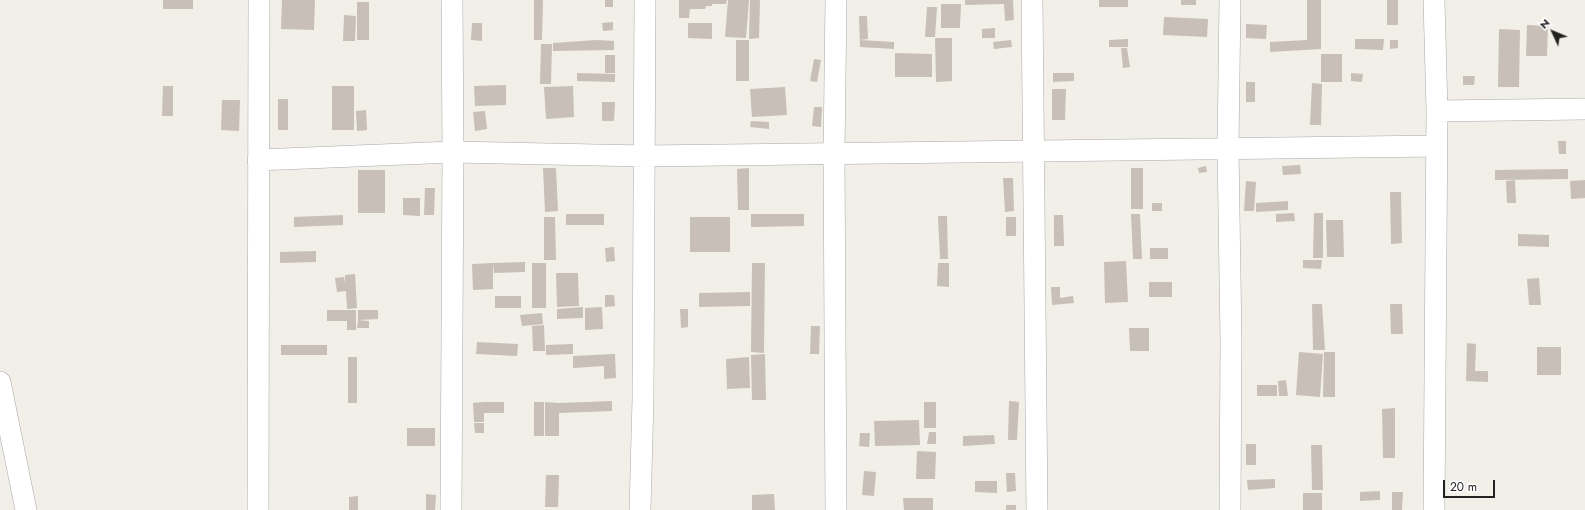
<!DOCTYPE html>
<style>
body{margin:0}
#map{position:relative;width:1585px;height:510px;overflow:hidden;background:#f2efe9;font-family:Jost,sans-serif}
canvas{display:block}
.north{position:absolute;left:1533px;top:12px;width:40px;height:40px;-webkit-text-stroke:3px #fff;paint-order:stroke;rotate:314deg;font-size:11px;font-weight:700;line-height:16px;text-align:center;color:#222}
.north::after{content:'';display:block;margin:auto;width:14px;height:18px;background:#222;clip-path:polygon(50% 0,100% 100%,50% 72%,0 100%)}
.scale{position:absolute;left:1443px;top:480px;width:52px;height:18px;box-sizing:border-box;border:2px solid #222;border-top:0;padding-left:5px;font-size:12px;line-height:14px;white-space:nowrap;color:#222;-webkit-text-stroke:3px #fff;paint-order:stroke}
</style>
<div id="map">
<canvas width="1585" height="510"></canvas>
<div class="north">N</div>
<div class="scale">20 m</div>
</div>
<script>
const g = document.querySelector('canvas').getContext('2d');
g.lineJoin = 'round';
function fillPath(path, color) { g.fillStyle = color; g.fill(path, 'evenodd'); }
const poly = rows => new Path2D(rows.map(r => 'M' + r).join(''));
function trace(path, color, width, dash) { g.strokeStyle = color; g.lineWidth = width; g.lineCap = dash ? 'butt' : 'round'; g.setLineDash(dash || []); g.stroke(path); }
fillPath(poly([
 [163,0,193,0,193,9,163,9],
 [282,0,315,0,314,30,281,29],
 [534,0,543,0,542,40,534,40],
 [605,0,613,0,613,7,605,7],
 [679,0,727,0,726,4,712,4,712,6,706,6,705,9,690,9,689,18,679,18],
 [728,0,749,0,746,38,725,37],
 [750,0,760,0,759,38,749,39],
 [965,0,1013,0,1014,20,1005,21,1004,4,965,5],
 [1099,0,1128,0,1128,7,1099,7],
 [1181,0,1196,0,1196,5,1181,5],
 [1307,0,1321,0,1321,49,1270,52,1270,42,1307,40],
 [1387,0,1398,0,1398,25,1387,25],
 [357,2,369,2,369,40,357,40],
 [941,4,961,4,960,28,941,28],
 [927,7,937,7,935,37,925,37],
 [344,15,356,16,355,41,343,41],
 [859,16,867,16,868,39,860,40,894,42,894,49,860,47],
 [1164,17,1208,19,1207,37,1163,35],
 [613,22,613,30,603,31,602,23],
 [472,23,482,23,482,41,471,40],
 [688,23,712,23,712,39,688,38],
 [1246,24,1267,25,1266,39,1246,38],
 [1527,25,1548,26,1547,56,1526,56],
 [995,28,995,38,982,38,982,29],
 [1499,29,1520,30,1519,87,1498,87],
 [935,38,952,38,952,81,936,82],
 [1128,39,1128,47,1109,47,1109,40],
 [1355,39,1384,39,1383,50,1355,49],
 [596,40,614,41,614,50,553,51,553,43],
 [736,40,749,40,749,81,736,81],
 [1011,40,1012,47,994,49,993,42],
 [1390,40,1398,40,1398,48,1390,49],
 [541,44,552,44,551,84,540,84],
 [1121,48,1127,48,1130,67,1123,68],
 [895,53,932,54,932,77,895,77],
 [1321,54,1342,54,1342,82,1321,82],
 [605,55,615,55,615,73,605,73],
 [814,59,821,60,817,82,810,81],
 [577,73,615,74,615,82,577,81],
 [1053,73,1074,73,1074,81,1053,82],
 [1351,73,1363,74,1362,82,1351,81],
 [1463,76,1475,76,1474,85,1463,85],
 [1246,82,1255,82,1255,102,1246,102],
 [1312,83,1322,84,1321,125,1310,125],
 [506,85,506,105,475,106,474,86],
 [163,86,173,86,173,116,162,116],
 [332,86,354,86,354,130,332,130],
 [573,86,574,117,546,119,544,87],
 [785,87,787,115,752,117,750,89],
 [1052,89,1066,89,1065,120,1052,120],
 [278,99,288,99,288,130,278,130],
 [222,100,240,100,239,131,221,130],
 [602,102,615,102,614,121,602,121],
 [814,107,822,107,821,127,812,126],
 [366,110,367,130,357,131,356,111],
 [485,111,487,129,475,131,473,112],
 [751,121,769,122,769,129,750,127],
 [1558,141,1566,141,1566,154,1559,154],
 [1300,165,1301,174,1283,175,1282,166],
 [1206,166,1207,172,1199,173,1198,168],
 [543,168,556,168,558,211,545,212],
 [749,168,749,210,738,210,737,169],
 [1131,168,1143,168,1143,209,1131,209],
 [1568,169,1568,179,1495,180,1495,170],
 [358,170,385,170,385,213,358,213],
 [1003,178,1013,178,1014,211,1005,212],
 [1515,180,1516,203,1507,203,1506,181],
 [1585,180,1585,198,1571,199,1570,181],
 [1246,181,1256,182,1254,211,1244,211],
 [425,188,435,188,434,215,424,215],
 [1390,192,1401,192,1402,243,1391,244],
 [403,198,420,198,420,216,403,215],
 [1288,201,1288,210,1256,212,1256,203],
 [1152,203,1162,203,1162,211,1152,211],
 [1294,213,1295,221,1276,222,1276,214],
 [1314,213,1323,213,1323,258,1313,258],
 [566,214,604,214,604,225,566,225],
 [751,214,804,214,804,226,751,227],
 [1131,214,1140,214,1142,259,1133,259],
 [343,215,343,225,294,227,294,217],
 [1054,215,1063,215,1064,246,1054,246],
 [938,216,947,216,948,259,940,259],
 [544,217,555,217,556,260,544,260],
 [690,217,730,217,730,252,690,252],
 [1006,217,1016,217,1016,236,1006,236],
 [1326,220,1343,220,1344,257,1327,257],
 [1518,234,1549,235,1549,247,1518,246],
 [614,247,615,261,606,262,605,248],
 [1150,248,1168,248,1168,259,1150,259],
 [316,251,316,262,280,263,280,252],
 [1303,260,1322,260,1321,269,1303,268],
 [1126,261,1128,302,1105,303,1104,262],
 [525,262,525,272,494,273,493,263],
 [493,263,493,289,473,290,472,264],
 [532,263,546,263,546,308,532,308],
 [752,263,765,263,764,353,751,352],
 [938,263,949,263,949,287,937,286],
 [556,273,578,273,579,306,557,307],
 [355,274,357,308,347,309,346,291,337,292,335,278,344,277,345,283,345,275],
 [1539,278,1541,305,1529,305,1527,279],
 [1149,282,1172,282,1172,297,1149,297],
 [1051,287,1060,287,1060,298,1073,296,1074,303,1052,305],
 [750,292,750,306,699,307,699,293],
 [605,295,614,295,615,306,605,307],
 [495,296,521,296,521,308,495,308],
 [1312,304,1322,304,1325,350,1313,350],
 [1390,304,1402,304,1403,334,1391,334],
 [583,307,583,318,557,319,557,309],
 [602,307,603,329,585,330,585,308],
 [680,309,688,309,688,327,681,328],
 [327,310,356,310,356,330,347,330,347,321,327,321],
 [358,310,378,310,378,319,358,320],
 [542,313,543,324,522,326,520,315],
 [358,320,369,321,369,328,357,328],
 [544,325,545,351,533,351,532,326],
 [811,326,820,326,819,354,810,354],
 [1129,328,1149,328,1149,351,1130,351],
 [477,342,518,344,517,356,476,354],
 [1467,343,1476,344,1475,371,1488,371,1488,382,1466,381],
 [573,344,573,354,546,355,546,345],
 [281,345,327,345,327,355,281,355],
 [1537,347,1561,347,1561,375,1537,375],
 [1299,352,1323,354,1320,397,1296,395],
 [1324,352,1335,352,1335,397,1323,397],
 [615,354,616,378,604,379,604,366,573,368,573,356],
 [765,354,766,400,752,400,751,355],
 [348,357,357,357,357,403,348,403],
 [749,357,750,388,727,389,726,359],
 [1286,380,1288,396,1279,396,1278,381],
 [1257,385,1277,385,1277,396,1257,396],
 [612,401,612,411,559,413,559,436,545,436,545,402,559,403],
 [1009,401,1019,402,1017,440,1008,440],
 [484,402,504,402,504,413,484,413,484,422,474,422,473,403],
 [534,402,544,402,544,436,534,436],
 [924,402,936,402,936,428,924,428],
 [1395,408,1395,458,1383,458,1382,409],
 [919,420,920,445,875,446,874,421],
 [474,423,484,423,484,433,475,433],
 [407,428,435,428,435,446,407,446],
 [929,432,936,432,936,444,927,444],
 [860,433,870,433,869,447,859,446],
 [994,435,995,444,963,446,963,436],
 [1246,444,1256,444,1256,465,1246,465],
 [1311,445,1322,445,1323,490,1312,490],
 [917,451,936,452,935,479,916,479],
 [864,471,876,472,874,496,862,495],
 [1006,473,1015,473,1016,491,1007,492],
 [546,475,559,475,558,507,545,507],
 [1275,479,1275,488,1248,490,1247,480],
 [975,481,997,481,997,493,975,492],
 [1380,491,1380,500,1360,501,1360,492],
 [1392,492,1403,492,1402,510,1392,510],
 [1303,493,1322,493,1322,510,1303,510],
 [426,494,436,495,435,510,426,510],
 [774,494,775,510,752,510,752,495],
 [358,496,358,510,349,510,349,497],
 [903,498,933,498,933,510,904,510],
 [1006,505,1016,505,1016,510,1006,510]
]), '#c7bfb8');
const minor = poly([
 [836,0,834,154,836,510],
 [1032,0,1037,510],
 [1434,0,1437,111,1434,510],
 [1437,111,1585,109],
 [258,160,453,152,645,156,1436,146],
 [0,382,26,510],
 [258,510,259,0],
 [451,510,453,152,452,0],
 [640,510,643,399,645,0],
 [1230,510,1231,340,1228,149,1230,0]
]);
trace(minor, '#a9a9a9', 22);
trace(minor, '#fff', 21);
</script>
